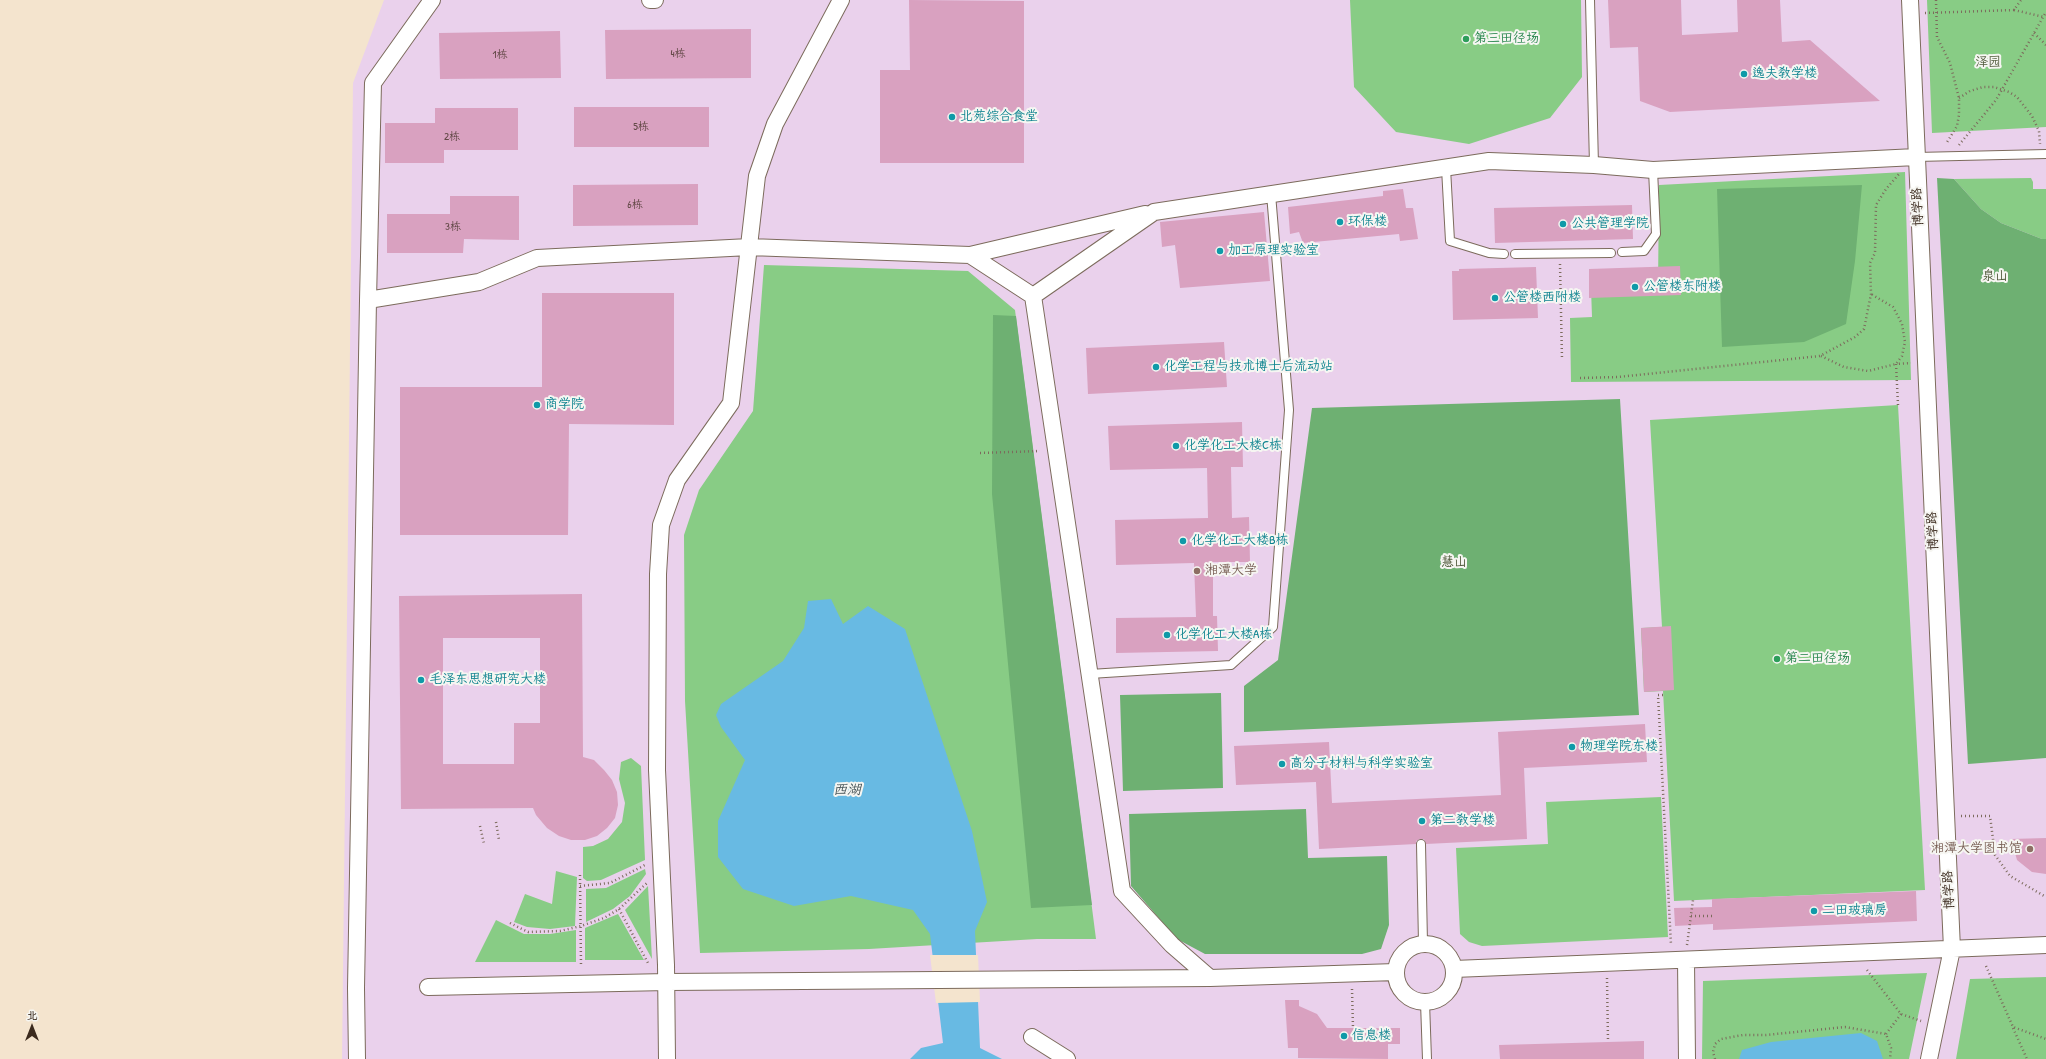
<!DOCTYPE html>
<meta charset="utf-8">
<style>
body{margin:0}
#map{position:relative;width:2046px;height:1059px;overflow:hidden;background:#f4e4ce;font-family:"Patrick Hand","LXGW WenKai TC",sans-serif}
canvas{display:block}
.north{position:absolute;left:12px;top:1007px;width:40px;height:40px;-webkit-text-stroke:3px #f6f6f2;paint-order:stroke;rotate:0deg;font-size:11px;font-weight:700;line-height:16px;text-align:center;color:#3b2a1e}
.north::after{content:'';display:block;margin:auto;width:14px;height:18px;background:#3b2a1e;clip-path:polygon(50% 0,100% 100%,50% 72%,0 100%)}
</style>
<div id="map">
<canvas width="2046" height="1059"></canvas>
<div class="north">北</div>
</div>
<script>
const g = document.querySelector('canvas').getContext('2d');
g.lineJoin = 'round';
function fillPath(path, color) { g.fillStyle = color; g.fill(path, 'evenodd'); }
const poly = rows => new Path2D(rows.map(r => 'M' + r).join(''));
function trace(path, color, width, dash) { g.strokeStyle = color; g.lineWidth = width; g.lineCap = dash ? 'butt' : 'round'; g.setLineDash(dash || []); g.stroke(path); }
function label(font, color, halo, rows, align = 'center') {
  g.font = font + ' "Patrick Hand","LXGW WenKai TC",sans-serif'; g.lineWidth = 4; g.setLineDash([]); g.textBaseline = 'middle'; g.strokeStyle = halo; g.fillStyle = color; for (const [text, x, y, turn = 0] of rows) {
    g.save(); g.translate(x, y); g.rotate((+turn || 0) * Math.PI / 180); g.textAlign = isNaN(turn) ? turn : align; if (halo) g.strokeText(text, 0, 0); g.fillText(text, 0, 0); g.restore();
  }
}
fillPath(poly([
 [384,0,2046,0,2046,1059,342,1059,353,83]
]), '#ead1ec');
fillPath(poly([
 [1350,0,1581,0,1582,77,1550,118,1469,144,1396,132,1354,87],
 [1927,0,2046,0,2046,127,1932,133],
 [1905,172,1911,380,1571,382,1570,318,1592,317,1591,288,1658,287,1659,185],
 [2031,178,2033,182,2033,189,2046,189,2046,239,2042,239,2001,223,1981,209,1954,179],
 [764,265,968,271,1015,310,1096,939,1037,939,869,949,700,953,685,701,684,535,699,490,753,411],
 [1898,405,1925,890,1674,901,1663,691,1644,692,1641,628,1662,627,1650,420],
 [631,758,641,766,645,860,601,880,587,881,583,878,583,847,593,846,608,839,622,822,625,803,619,779,621,762],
 [1661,797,1668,937,1482,946,1469,942,1460,934,1456,848,1548,844,1546,802],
 [645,869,646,874,630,896,613,909,586,922,586,889,606,888],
 [556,871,577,877,575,926,550,929,527,927,514,922,525,894,552,904],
 [648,886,652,959,625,910],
 [618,914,644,960,585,960,585,928],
 [496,920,524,934,550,934,576,930,576,962,475,962],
 [1927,973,1909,1059,1702,1059,1703,981],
 [2046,977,2046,1059,1956,1059,1970,979]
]), '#88cc85');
fillPath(poly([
 [1937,178,1954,179,1981,209,2001,223,2042,239,2046,239,2046,758,1968,764],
 [1862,185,1855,261,1846,324,1804,342,1722,347,1717,189],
 [993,315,1016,316,1092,905,1031,908,992,494],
 [1620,399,1639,715,1244,732,1244,686,1278,660,1312,408],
 [1221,693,1223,788,1123,791,1120,695],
 [1306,809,1308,858,1387,856,1389,925,1381,949,1362,954,1205,954,1177,939,1131,886,1129,814]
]), '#6eb072');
fillPath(poly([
 [831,599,843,624,868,606,905,629,972,831,987,902,975,931,980,1048,1002,1059,910,1059,921,1048,943,1043,930,934,913,910,851,896,794,906,743,889,718,857,718,821,745,760,721,727,716,715,721,704,783,661,804,628,808,601],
 [1861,1033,1877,1041,1883,1059,1739,1059,1742,1050,1771,1042]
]), '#68bae3');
fillPath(poly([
 [930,955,978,955,980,1002,936,1003]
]), '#f4e4ce');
fillPath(poly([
 [909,0,1024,1,1024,163,880,163,880,70,910,70],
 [1608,0,1681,0,1682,35,1738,32,1737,0,1780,0,1782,42,1810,40,1880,101,1670,112,1640,101,1638,47,1610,48],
 [751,29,751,78,606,79,605,30],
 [560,31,561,78,440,79,439,33],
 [574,107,709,107,709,147,574,147],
 [435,108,518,108,518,150,444,150,444,163,385,163,385,123,435,123],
 [698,184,698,225,573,226,573,185],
 [1403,189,1406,208,1413,208,1418,239,1400,241,1399,234,1303,243,1299,232,1290,234,1288,207,1383,196,1383,191],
 [450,196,519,196,519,240,464,239,463,253,387,253,387,214,450,214],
 [1632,205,1633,239,1495,243,1494,208],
 [1264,212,1270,281,1180,288,1175,245,1162,247,1160,222],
 [1680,266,1681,295,1589,298,1589,269],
 [1536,267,1538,318,1453,320,1452,271,1459,271,1459,269],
 [542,293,674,293,674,425,569,424,568,535,400,535,400,387,542,387],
 [1224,342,1227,387,1088,394,1086,348],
 [1242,422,1243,467,1231,467,1232,518,1249,517,1250,562,1213,562,1213,616,1217,616,1218,651,1116,653,1116,618,1196,617,1194,563,1116,565,1115,520,1208,518,1207,468,1110,470,1108,426],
 [582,594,583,757,594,760,604,770,612,780,617,792,618,805,615,818,607,828,597,836,585,840,571,840,559,836,547,828,536,815,533,808,401,809,399,596],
 [443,638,540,638,540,723,514,723,514,764,443,764],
 [1671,626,1674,690,1644,692,1641,628],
 [1645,724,1647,762,1524,768,1527,839,1426,844,1424,839,1420,839,1416,841,1416,844,1319,849,1316,782,1236,785,1234,746,1329,742,1332,803,1501,795,1498,732],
 [2046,838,2046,874,2032,872,2017,860,2011,839],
 [1916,891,1917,921,1713,930,1713,924,1675,926,1674,908,1712,907,1712,899],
 [1285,1000,1299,1000,1299,1006,1317,1014,1327,1028,1400,1028,1400,1044,1388,1044,1388,1059,1298,1058,1298,1048,1288,1048],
 [1644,1041,1644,1059,1500,1059,1499,1045]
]), '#d9a1c0');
const lane = poly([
 [1590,0,1594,165],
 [1916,157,2046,154],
 [1446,168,1450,241,1489,253,1504,254],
 [1622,252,1644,251,1656,234,1653,170],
 [1515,254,1611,253],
 [1090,674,1231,665,1273,627,1289,410,1271,194],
 [1421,844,1423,943],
 [1425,1002,1427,1059]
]);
const street = poly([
 [650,0,655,0],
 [1910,0,1952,949,1929,1059],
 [970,255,1145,214],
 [368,300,479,282,537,258,749,247,970,255,1033,296],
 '1396 973a29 29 0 1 1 58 0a29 29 0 1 1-58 0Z',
 [1686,960,1687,1059],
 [1454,969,2046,945],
 [1396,972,1210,978,1172,945,1122,891,1033,296,1154,212,1489,161,1594,165,1653,170,1916,157],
 [428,987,667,982,1210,978],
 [1032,1037,1067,1059],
 [357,1059,356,988,368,300,373,83,432,0],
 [667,1059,666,965,657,770,658,574,661,525,677,480,731,403,757,176,775,124,841,0]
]);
trace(lane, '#7c6b5c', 10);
trace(street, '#7c6b5c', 18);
trace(poly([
 [1936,0,1937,37,1950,63,1959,98,1959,115,1957,126,1946,144],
 [2014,10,2044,17],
 [1925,13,2014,10,2021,0],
 [2034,33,2046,45],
 [1959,98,1970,91,1983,87,1994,87,2009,92,2017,97,2032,116,2039,131,2040,144],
 [1959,145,1996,100,2046,12],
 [1560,264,1562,359],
 [1821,356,1844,367,1868,371,1896,364,1902,356,1905,342,1902,324,1893,307,1871,294],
 [1580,378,1618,377,1820,356,1855,337,1864,329,1871,294,1870,263,1875,253,1876,205,1886,189,1899,174],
 [1898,405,1896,364,1911,363],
 [980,453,1040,451],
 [1663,695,1658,695,1671,945],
 [1961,816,1990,816,1995,855,2010,876,2046,897],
 [496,822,499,840],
 [480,826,484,844],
 [580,875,581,966],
 [580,886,610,883,645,865],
 [619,909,649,965],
 [1691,916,1713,916],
 [510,923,528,932,560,931,581,926,604,918,619,909,647,883],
 [1687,945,1693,900],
 [1986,966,2013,1027,2046,1039],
 [1867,970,1901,1014,1921,1021],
 [1607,978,1608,1042],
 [1352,989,1353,1028],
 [2013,1028,2027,1059],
 [1886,1034,1901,1014],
 [1715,1059,1713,1052,1715,1044,1721,1039,1743,1035,1766,1035,1845,1027,1886,1034,1891,1048,1890,1059]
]), '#7c6b5c', 2.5, [1, 3]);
trace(lane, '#fff', 8);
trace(street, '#fff', 16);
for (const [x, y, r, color] of [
 [1466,39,4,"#2e9e5b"],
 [1744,74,4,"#0f9aa8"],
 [952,117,4,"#0f9aa8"],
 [1340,222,4,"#0f9aa8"],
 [1563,224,4,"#0f9aa8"],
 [1220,251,4,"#0f9aa8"],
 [1635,287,4,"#0f9aa8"],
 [1495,298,4,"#0f9aa8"],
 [1156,367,4,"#0f9aa8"],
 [537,405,4,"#0f9aa8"],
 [1176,446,4,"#0f9aa8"],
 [1183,541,4,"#0f9aa8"],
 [1197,571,4,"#8d6e63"],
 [1167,635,4,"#0f9aa8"],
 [1777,659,4,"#2e9e5b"],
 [421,680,4,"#0f9aa8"],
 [1572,747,4,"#0f9aa8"],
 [1282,764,4,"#0f9aa8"],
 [1422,821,4,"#0f9aa8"],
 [2030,849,4,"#8d6e63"],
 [1814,911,4,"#0f9aa8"],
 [1344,1036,4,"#0f9aa8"]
]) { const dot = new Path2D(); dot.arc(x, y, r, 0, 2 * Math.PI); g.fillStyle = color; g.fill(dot); trace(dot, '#f6f6f2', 1.5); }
label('11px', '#624846', null, [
 ["4栋",678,54],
 ["1栋",500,55],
 ["5栋",641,127],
 ["2栋",452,137],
 ["6栋",635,205],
 ["3栋",453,227]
]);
label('13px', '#27864d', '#f6f6f2', [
 ["第三田径场",1474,39],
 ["第二田径场",1785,659]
], 'left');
label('13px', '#525b3d', '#f6f6f2', [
 ["泽园",1988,63],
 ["泉山",1995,277],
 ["慧山",1454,563]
]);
label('13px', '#0d838f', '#f6f6f2', [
 ["逸夫教学楼",1752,74],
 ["北苑综合食堂",960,117],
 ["环保楼",1348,222],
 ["公共管理学院",1571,224],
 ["加工原理实验室",1228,251],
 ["公管楼东附楼",1643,287],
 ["公管楼西附楼",1503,298],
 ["化学工程与技术博士后流动站",1164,367],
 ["商学院",545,405],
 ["化学化工大楼C栋",1184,446],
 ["化学化工大楼B栋",1191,541],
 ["化学化工大楼A栋",1175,635],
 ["毛泽东思想研究大楼",429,680],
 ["物理学院东楼",1580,747],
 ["高分子材料与科学实验室",1290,764],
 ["第二教学楼",1430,821],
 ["二田玻璃房",1822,911],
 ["信息楼",1352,1036]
], 'left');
label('13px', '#3b2a1e', '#f6f6f2', [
 ["博学路",1918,207,-93],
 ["博学路",1933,531,-93],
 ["博学路",1949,890,-93]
]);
label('13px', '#785e54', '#f6f6f2', [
 ["湘潭大学",1205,571],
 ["湘潭大学图书馆",2022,849,"right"]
], 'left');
label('italic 14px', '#485559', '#f6f6f2', [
 ["西湖",847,790]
]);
</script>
